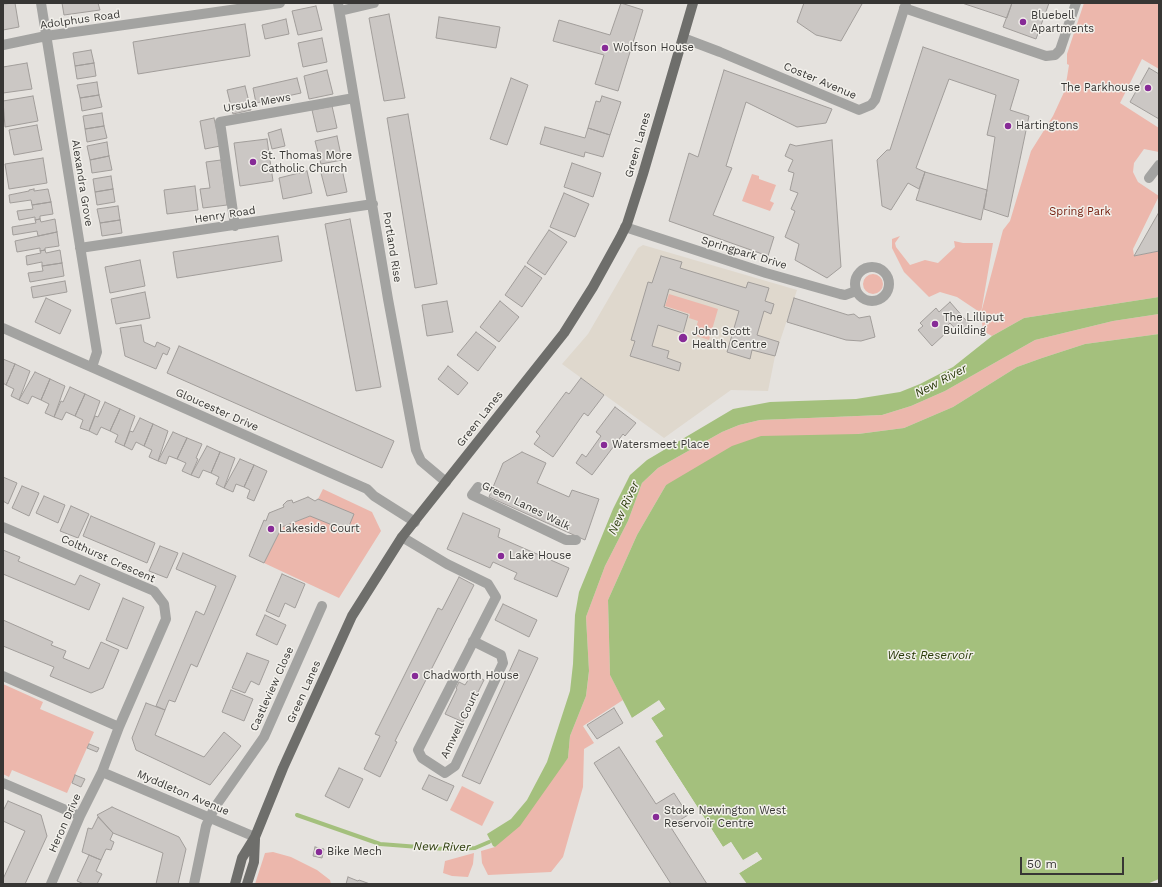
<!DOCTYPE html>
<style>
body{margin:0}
#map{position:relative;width:1162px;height:887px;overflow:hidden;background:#e5e2de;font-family:"Work Sans",sans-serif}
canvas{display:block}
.frame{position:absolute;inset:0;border:4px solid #373634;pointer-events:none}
.scale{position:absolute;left:1020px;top:857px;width:104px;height:18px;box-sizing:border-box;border:2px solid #373634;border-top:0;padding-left:5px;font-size:12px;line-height:14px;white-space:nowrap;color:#373634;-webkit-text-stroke:3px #f2f0eb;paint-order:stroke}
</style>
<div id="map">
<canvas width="1162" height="887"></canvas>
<div class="frame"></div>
<div class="scale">50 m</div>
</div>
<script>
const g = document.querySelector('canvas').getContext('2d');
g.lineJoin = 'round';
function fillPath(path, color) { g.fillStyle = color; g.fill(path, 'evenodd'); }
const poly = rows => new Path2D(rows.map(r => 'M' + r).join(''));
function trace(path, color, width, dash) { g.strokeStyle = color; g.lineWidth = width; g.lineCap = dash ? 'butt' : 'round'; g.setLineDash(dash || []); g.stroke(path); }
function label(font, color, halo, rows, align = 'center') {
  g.font = font + ' "Work Sans",sans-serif'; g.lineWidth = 3; g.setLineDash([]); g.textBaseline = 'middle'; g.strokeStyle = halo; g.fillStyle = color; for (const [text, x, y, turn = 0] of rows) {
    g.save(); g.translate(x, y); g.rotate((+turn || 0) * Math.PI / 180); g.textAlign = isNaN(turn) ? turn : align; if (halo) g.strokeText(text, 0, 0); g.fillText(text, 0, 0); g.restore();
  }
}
fillPath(poly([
 [643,245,797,290,775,356,768,391,731,390,664,438,562,364,588,334,638,248]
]), '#dfd8cd');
fillPath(poly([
 [1084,3,1159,3,1159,69,1142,59,1120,103,1159,128,1159,152,1144,149,1134,163,1133,172,1138,182,1159,196,1133,249,1134,256,1159,251,1159,297,1024,318,992,336,983,331,981,313,1003,230,1010,221,1031,151,1053,116,1065,90,1069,65,1067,64,1067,54],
 [752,174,759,176,759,179,776,185,770,201,774,203,770,211,742,201],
 [900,236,895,243,896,247,910,265,925,260,938,263,955,247,954,241,963,243,993,243,981,313,957,297,940,292,929,297,904,272,892,248,892,239],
 '863 284a10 10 0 1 1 20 0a10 10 0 1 1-20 0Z',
 [669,294,718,309,709,340,694,335,698,321,689,318,690,314,665,306],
 [1159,314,1159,334,1085,344,1042,358,1017,367,953,407,904,428,858,434,666,485,637,535,608,600,610,675,623,700,583,726,594,743,584,749,583,787,563,857,551,872,488,875,482,863,481,851,495,847,568,758,570,736,586,696,589,672,586,617,605,566,628,521,642,483,658,468,722,432,739,425,760,420,882,415,911,406,945,391,1035,340,1113,321],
 [323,489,372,512,381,531,339,598,264,563,282,527,310,516,353,514,318,499],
 [3,684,43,702,40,709,94,732,67,793,12,770,9,777,3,774],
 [462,786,494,802,482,826,450,810],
 [273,852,291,857,317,870,330,880,331,884,255,884,265,853],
 [474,853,473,864,468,877,452,876,443,873,445,861]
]), '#ecb7ac');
fillPath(poly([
 [1159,297,1159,314,1113,321,1035,340,945,391,911,406,882,415,760,420,739,425,722,432,658,468,642,483,628,521,605,566,586,617,589,671,586,696,570,736,568,758,520,826,495,847,493,846,487,834,511,819,527,800,547,762,570,691,573,664,575,615,579,592,613,509,630,475,647,460,733,409,770,402,856,399,900,392,920,384,953,367,992,336,1024,318],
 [1159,334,1159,879,1147,884,747,884,739,873,762,859,757,852,743,861,731,842,723,847,655,741,663,736,651,718,665,709,659,701,632,718,610,675,608,600,637,535,666,485,732,446,761,436,858,434,904,428,953,407,1017,367,1042,358,1085,344]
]), '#a4c07d');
fillPath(poly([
 [659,700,665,709,651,718,663,736,655,741,723,847,731,842,743,860,757,852,762,859,738,874,738,872,759,858,757,854,742,862,730,845,724,849,721,848,653,742,660,736,649,718,662,709,659,703,633,719,632,718]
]), '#e5e2de');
trace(poly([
 [297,815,380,844,445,849,475,848,489,842]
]), '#a4c07d', 4);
const building = poly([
 [15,3,19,27,3,30,3,4,15,3],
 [62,3,98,3,100,10,64,15,62,3],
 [621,3,643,10,618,91,595,84,604,55,553,41,559,20,610,35,621,3],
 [804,3,860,3,862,4,841,41,816,35,797,22,804,3],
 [962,3,1012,3,1007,18,962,3],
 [1012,3,1049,3,1036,39,1003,27,1012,3],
 [316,6,322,30,298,35,292,11,316,6],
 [389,14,405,98,384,101,369,18,389,14],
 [439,17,500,27,496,48,436,38,439,17],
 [286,19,289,34,265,39,262,25,286,19],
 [245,24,250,56,138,74,133,42,245,24],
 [322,38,327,62,303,67,298,43,322,38],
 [923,47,1019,80,1010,110,1029,116,1008,217,984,209,995,137,987,135,996,95,949,79,916,168,925,172,919,189,908,183,891,210,882,206,877,160,887,150,890,150,923,47],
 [91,50,94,63,75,66,73,53,91,50],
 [27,63,32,89,3,93,3,67,27,63],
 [94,63,96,76,77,79,75,66,94,63],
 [1149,68,1159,74,1159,119,1130,102,1149,68],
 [327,70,333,94,309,99,304,76,327,70],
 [724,70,832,109,826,123,797,127,746,102,726,166,732,168,713,215,774,237,768,256,669,221,689,153,698,157,724,70],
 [297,78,301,93,256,103,253,88,297,78],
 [511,78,528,85,507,145,490,139,511,78],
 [97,82,99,95,80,98,77,85,97,82],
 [245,86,251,110,233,114,227,90,245,86],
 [99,95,102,107,82,111,80,98,99,95],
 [33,96,38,121,5,127,3,101,33,96],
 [602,96,621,102,610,135,588,128,596,101,600,102,602,96],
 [332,106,337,128,317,132,312,110,332,106],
 [102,113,104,126,85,129,83,116,102,113],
 [408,114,437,284,415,288,387,118,408,114],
 [214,118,220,146,205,149,200,121,214,118],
 [37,125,42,150,14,155,9,130,37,125],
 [104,126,107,138,87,142,85,129,104,126],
 [545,127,585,138,588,128,610,135,603,157,585,152,584,157,540,144,545,127],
 [281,129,285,146,272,149,268,133,281,129],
 [337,136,342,160,321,164,315,141,337,136],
 [267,139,273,181,240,186,234,143,267,139],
 [832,140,841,267,827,278,795,260,799,244,785,237,795,211,791,209,798,193,790,190,794,173,788,171,793,160,785,156,790,144,796,146,832,140],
 [107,142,109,156,90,160,87,146,107,142],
 [109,156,112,170,92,173,90,160,109,156],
 [43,158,47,183,9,189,5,164,43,158],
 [221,160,227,205,203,208,200,189,210,188,206,162,221,160],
 [572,163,601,173,593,197,564,187,572,163],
 [342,169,347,192,327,196,321,173,342,169],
 [307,171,312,193,283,199,279,178,307,171],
 [925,172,987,190,981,220,916,200,925,172],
 [111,176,113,189,95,192,93,179,111,176],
 [195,186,198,210,167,214,164,190,195,186],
 [34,189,34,191,48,189,51,202,32,205,31,200,10,203,9,195,29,191,29,190,34,189],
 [113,189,115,202,97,205,95,192,113,189],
 [564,193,589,204,575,237,550,227,564,193],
 [51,202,53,214,40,216,40,219,35,220,35,217,19,220,17,211,33,209,32,205,51,202],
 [118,206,120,220,100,223,97,209,118,206],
 [1159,212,1159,251,1134,256,1159,212],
 [40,219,41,222,55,219,57,232,38,236,37,231,13,235,12,227,36,223,35,220,40,219],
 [350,219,381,387,356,391,325,224,350,219],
 [120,220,122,233,102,236,100,223,120,220],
 [549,230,567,242,545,275,527,263,549,230],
 [57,232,59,246,45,248,45,250,40,251,40,248,17,252,15,241,57,232],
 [278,236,282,261,177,278,173,252,278,236],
 [45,250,46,253,60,250,62,263,42,266,42,262,27,265,26,256,41,253,40,251,45,250],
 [661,256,682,262,680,268,746,288,748,282,769,288,765,301,774,304,771,314,764,311,757,335,779,342,775,356,752,350,750,359,727,352,739,311,669,289,664,307,688,315,683,333,658,325,652,346,669,351,667,358,681,363,679,371,630,356,635,341,631,340,648,282,652,283,661,256],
 [140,260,145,286,110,293,105,267,140,260],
 [62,263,64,276,30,282,28,273,43,271,42,266,62,263],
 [525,266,542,278,522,307,505,295,525,266],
 [65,281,67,292,33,298,31,287,65,281],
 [145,292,150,318,116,324,111,299,145,292],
 [46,298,71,310,60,334,35,322,46,298],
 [794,298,848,315,854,314,859,318,870,316,875,337,861,341,846,340,787,322,794,298],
 [447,301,453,332,427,336,422,305,447,301],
 [500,301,519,317,499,342,480,327,500,301],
 [950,302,970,325,960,334,950,323,945,328,948,331,932,346,918,330,923,326,920,323,936,308,939,312,950,302],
 [141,325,144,342,155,347,157,342,170,348,167,355,163,353,156,369,125,356,120,328,141,325],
 [476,332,496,347,478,371,457,355,476,332],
 [179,346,394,441,382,468,167,373,179,346],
 [3,359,15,364,6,385,3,383,3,359],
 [15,364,30,371,19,400,11,396,14,389,6,385,15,364],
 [448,366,468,383,458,395,438,379,448,366],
 [35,372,50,379,41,400,32,396,28,404,19,400,35,372],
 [581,378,604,395,588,416,584,413,553,457,534,444,540,436,536,432,566,392,569,394,581,378],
 [50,379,65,386,54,417,45,413,49,404,41,400,50,379],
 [70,387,85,394,75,416,66,412,62,420,54,417,61,401,63,402,70,387],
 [85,394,100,401,89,431,80,428,83,420,75,416,85,394],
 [105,402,120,409,110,431,101,427,97,435,89,431,95,416,98,417,105,402],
 [615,407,636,423,625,436,623,434,592,475,576,463,582,454,586,457,601,436,596,432,615,407],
 [120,409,135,416,124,446,115,442,118,435,110,431,120,409],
 [140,418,153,424,144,446,136,442,132,450,124,446,130,431,133,432,140,418],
 [153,424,168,431,158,461,149,457,152,450,144,446,153,424],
 [173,432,187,438,177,459,169,456,166,464,158,461,173,432],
 [187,438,202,444,196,458,198,459,191,475,182,471,186,463,177,459,187,438],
 [207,446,220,452,211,473,203,470,199,478,191,475,207,446],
 [220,452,235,458,224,488,216,484,219,477,211,473,220,452],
 [522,452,546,463,537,483,569,497,572,490,599,499,585,540,489,497,503,463,522,452],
 [240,459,254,465,244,487,236,484,233,492,224,488,240,459],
 [254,465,267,471,254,501,247,498,250,490,244,487,254,465],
 [3,477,17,483,8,504,3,501,3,477],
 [22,486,39,493,29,516,12,508,22,486],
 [44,496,65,505,58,523,36,513,44,496],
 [308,497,315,501,318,499,354,514,347,531,310,516,282,527,264,563,249,556,264,520,266,521,269,513,284,507,283,505,287,501,292,500,293,503,308,497],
 [71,506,89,514,78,538,60,531,71,506],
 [463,513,500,529,498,537,569,568,557,597,514,579,517,573,493,562,490,568,447,549,463,513],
 [91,516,155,543,147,563,83,536,91,516],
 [160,546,178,553,167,578,149,571,160,546],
 [3,550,20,557,18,561,75,585,80,575,100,584,89,610,3,574,3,550],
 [183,553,236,576,197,667,191,664,175,702,169,700,165,710,156,706,196,611,204,615,216,586,176,569,183,553],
 [282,574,305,584,295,608,285,603,279,617,266,611,282,574],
 [459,577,474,585,395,741,397,742,380,777,364,769,380,736,375,734,438,608,442,610,459,577],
 [123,598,144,607,127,649,106,640,123,598],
 [503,604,537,620,529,637,495,620,503,604],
 [265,615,286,625,277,645,256,635,265,615],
 [3,620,53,642,51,645,66,651,63,658,89,669,101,642,119,650,103,688,91,693,50,676,54,667,3,646,3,620],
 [519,650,538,658,480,784,462,776,519,650],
 [247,653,269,661,259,685,251,681,245,693,232,688,247,653],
 [472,674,484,680,463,722,445,714,457,689,456,688,459,682,465,685,472,674],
 [231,690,253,699,244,721,222,712,231,690],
 [146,703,165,710,155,735,204,757,224,732,241,746,210,785,136,750,132,738,146,703],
 [614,708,623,723,597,739,587,725,614,708],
 [89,744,99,748,97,752,87,748,89,744],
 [619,747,656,804,674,793,688,815,670,826,707,884,671,884,594,763,619,747],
 [339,768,363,779,349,808,325,796,339,768],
 [75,775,85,779,81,787,72,783,75,775],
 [429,775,454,786,447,801,422,789,429,775],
 [8,801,41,815,47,836,25,884,3,884,3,879,25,831,3,821,3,811,8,801],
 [112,807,179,837,186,849,178,884,156,884,163,853,113,833,97,815,112,807],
 [98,817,113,833,110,840,114,842,111,850,106,849,101,860,82,852,88,828,92,829,98,817],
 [315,847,324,849,322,858,313,856,315,847],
 [89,855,101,860,96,871,102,874,97,884,84,884,77,881,89,855],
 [348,877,358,881,359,880,370,884,346,884,348,877]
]);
fillPath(building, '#cbc7c4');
trace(building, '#a19d9a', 1);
trace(poly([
 [41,3,97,352,92,367],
 [338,3,388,299,416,450,421,461,446,482],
 [904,8,1046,56,1055,55,1060,50,1076,3],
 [340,11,374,3],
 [683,38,720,52,859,110,871,105,875,100,906,3],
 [3,45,46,36,280,3],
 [1149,178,1159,165],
 [235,226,220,122,354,98],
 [625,227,766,273,840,294,845,295,856,291],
 [80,248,373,204],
 '855 284a17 17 0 1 1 34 0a17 17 0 1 1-34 0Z',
 [3,328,367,489,374,496,415,522],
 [478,487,472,495,566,540,576,540],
 [3,527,154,591,164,604,166,619,119,727,102,772,80,816,51,884],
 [402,537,447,564,488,584,496,597,418,750,422,758,445,773,455,766,503,663,501,655,473,641],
 [3,676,119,727],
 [102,772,255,837],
 [3,783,80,816],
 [194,884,206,826,210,817,215,807,264,737,322,606]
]), '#a3a3a1', 10);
trace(poly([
 [235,884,242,858,255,837,283,768,352,616,402,537,564,333,593,287,620,238,627,224,643,174,693,3],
 [247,884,254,862,255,839]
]), '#6e6e6b', 10);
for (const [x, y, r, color] of [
 [1023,22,4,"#872b97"],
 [605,48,4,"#872b97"],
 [1148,88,4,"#872b97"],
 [1008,126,4,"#872b97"],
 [253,162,4,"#872b97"],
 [935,324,4,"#872b97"],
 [683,338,5,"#872b97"],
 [604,445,4,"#872b97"],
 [271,529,4,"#872b97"],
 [501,556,4,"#872b97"],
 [415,676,4,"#872b97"],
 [656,817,4,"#872b97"],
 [319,852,4,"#872b97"]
]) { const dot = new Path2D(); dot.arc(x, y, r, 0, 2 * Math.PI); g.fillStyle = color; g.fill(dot); trace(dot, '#f2f0eb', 1.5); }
label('11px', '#373634', '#f2f0eb', [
 ["Bluebell",1031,16],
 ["Apartments",1031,29],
 ["Wolfson House",613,48],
 ["The Parkhouse",1140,88,"right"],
 ["Hartingtons",1016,126],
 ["St. Thomas More",261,156],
 ["Catholic Church",261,169],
 ["The Lilliput",943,318],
 ["Building",943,331],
 ["John Scott",692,332],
 ["Health Centre",692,345],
 ["Watersmeet Place",612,445],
 ["Lakeside Court",279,529],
 ["Lake House",509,556],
 ["Chadworth House",423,676],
 ["Stoke Newington West",664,811],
 ["Reservoir Centre",664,824],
 ["Bike Mech",327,852]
], 'left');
label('11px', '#373634', '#f2f0eb', [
 ["Adolphus Road",80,20,-8],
 ["Coster Avenue",820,81,23],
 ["Ursula Mews",257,103,-10],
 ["Green Lanes",638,145,-74],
 ["Alexandra Grove",82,183,81],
 ["Henry Road",225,215,-9],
 ["Portland Rise",392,247,81],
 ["Springpark Drive",744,253,17],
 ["Gloucester Drive",217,410,24],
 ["Green Lanes",480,419,-52],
 ["Green Lanes Walk",526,506,26],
 ["Colthurst Crescent",108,559,24],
 ["Castleview Close",272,689,-66],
 ["Green Lanes",304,692,-66],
 ["Amwell Court",460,725,-64],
 ["Myddleton Avenue",183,793,23],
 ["Heron Drive",65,823,-66]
]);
label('11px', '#741c0c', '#f2f0eb', [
 ["Spring Park",1080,212]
]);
label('italic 12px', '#2a3b09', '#f2f0eb', [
 ["New River",941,381,-28],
 ["New River",624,508,-65],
 ["West Reservoir",930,655],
 ["New River",442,847,1]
]);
</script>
